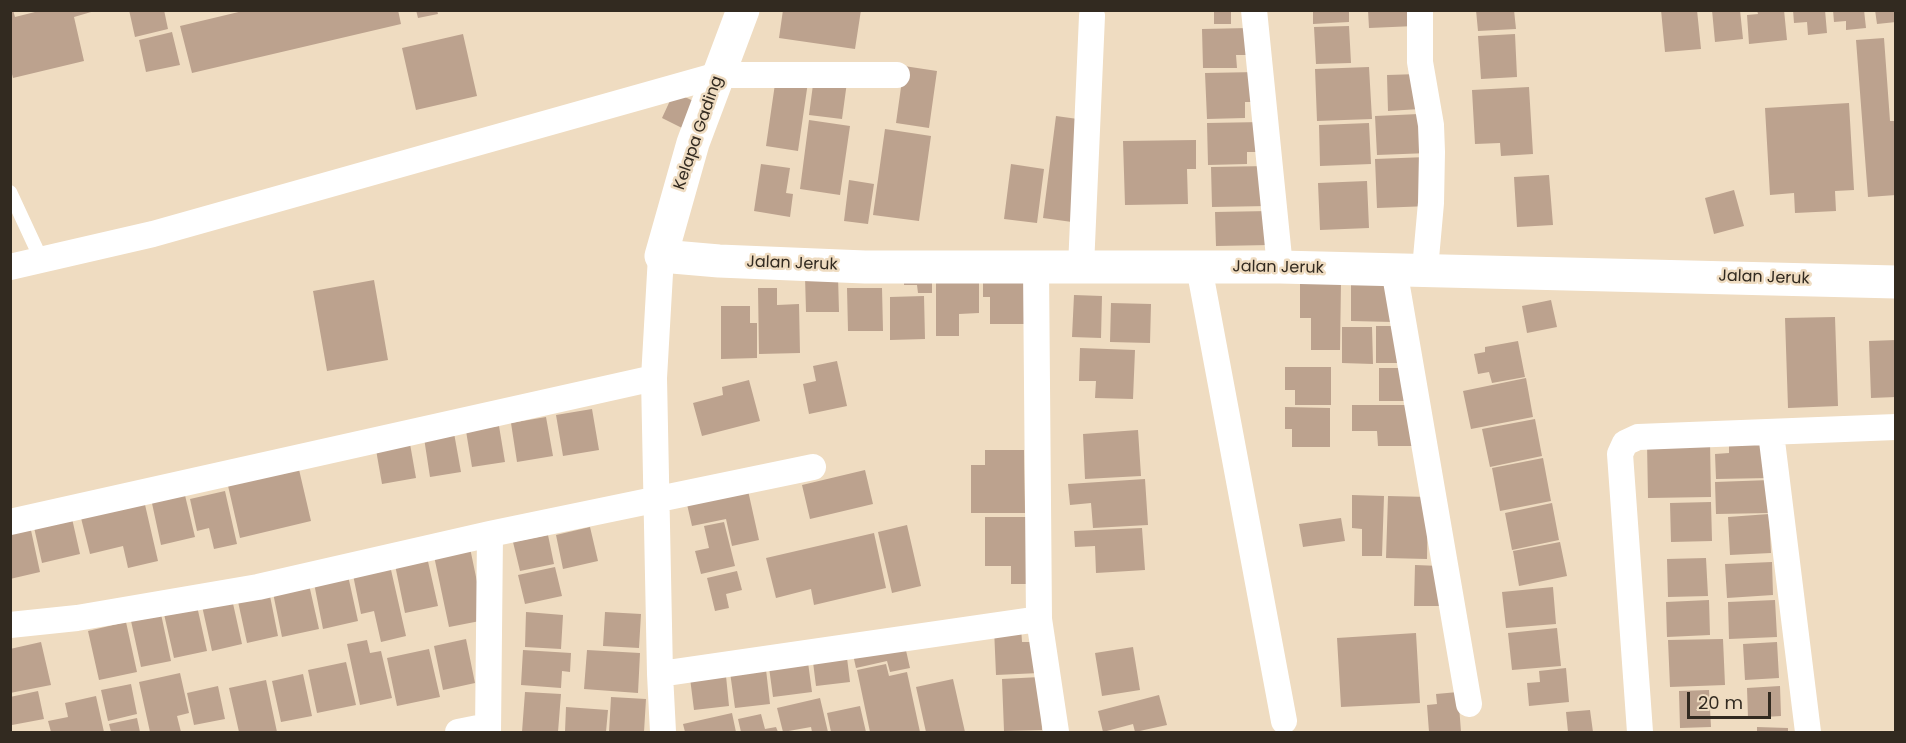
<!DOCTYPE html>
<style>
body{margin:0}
#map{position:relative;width:1906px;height:743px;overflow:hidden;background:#efdcc1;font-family:Poppins,sans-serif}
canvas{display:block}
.frame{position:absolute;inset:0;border:12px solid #322a20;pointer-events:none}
.scale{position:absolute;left:1687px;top:692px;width:84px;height:27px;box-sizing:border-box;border:3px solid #322a20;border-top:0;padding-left:8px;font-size:18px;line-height:21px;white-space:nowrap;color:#322a20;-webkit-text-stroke:4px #efdcc1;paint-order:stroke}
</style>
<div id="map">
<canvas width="1906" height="743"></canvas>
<div class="frame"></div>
<div class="scale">20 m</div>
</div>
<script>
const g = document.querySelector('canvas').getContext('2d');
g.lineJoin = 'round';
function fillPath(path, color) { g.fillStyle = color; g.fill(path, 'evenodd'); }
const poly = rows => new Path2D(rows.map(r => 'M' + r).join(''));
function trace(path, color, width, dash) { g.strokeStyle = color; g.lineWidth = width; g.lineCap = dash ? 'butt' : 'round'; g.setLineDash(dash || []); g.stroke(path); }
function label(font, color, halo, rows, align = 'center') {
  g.font = font + ' Poppins,sans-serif'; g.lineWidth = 5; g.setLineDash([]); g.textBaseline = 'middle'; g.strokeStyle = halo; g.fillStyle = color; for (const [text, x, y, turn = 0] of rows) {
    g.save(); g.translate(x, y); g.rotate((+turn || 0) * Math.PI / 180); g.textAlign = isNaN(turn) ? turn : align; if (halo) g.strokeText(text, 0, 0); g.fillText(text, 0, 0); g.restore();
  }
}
fillPath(poly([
 [10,10,13,10,15,17,43,10,98,10,74,17,84,61,13,78,10,66],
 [129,10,164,10,168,29,135,37],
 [247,10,398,10,401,24,192,73,180,26],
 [416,10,437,10,438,14,418,18],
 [783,10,861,10,855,49,779,38],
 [1214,10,1231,10,1231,24,1214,24],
 [1313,10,1349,10,1349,22,1313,24],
 [1368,10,1415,10,1415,26,1369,28],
 [1476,10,1514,10,1516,29,1478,31],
 [1661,10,1697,10,1701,49,1665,52],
 [1712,10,1740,10,1743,39,1715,42],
 [1757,10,1784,10,1787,40,1749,44,1747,15,1758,14],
 [1793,10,1825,10,1827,33,1808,35,1807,22,1794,23],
 [1833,10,1864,10,1866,28,1846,30,1846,21,1834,22],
 [1875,10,1896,10,1896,22,1877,24],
 [1349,26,1351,63,1316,64,1314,27],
 [1249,28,1250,55,1236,55,1237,68,1203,68,1202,29],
 [172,32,180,65,146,72,139,40],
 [463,34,477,96,416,110,402,48],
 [1515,34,1517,77,1481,79,1478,36],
 [1884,38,1890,121,1896,121,1896,195,1868,197,1856,40],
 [904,66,937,71,929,128,896,123],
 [1369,67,1372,119,1317,121,1315,69],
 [1257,72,1258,102,1245,102,1245,118,1207,119,1205,73],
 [1419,74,1420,109,1388,111,1387,75],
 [776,77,808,82,798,151,766,146],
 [814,77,847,82,842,119,809,115],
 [1529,87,1533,154,1501,156,1500,143,1475,144,1472,90],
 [674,92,700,104,688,131,662,118],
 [1849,103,1854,190,1835,191,1836,211,1795,213,1794,193,1770,195,1765,108],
 [1419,114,1429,153,1377,155,1375,116],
 [1056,116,1085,120,1072,222,1043,218],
 [809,120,850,126,840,195,800,189],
 [1263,122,1264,152,1247,152,1247,164,1208,165,1207,123],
 [1369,123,1371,164,1320,166,1319,125],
 [885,129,931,136,919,221,873,215],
 [1196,140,1196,169,1187,169,1188,204,1125,205,1123,141],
 [1427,157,1430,206,1377,208,1375,159],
 [761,164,790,168,786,193,793,194,790,217,754,211],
 [1011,164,1044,169,1037,223,1004,219],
 [1268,166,1268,206,1212,207,1211,167],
 [1549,175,1553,225,1517,227,1514,177],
 [849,180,874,184,868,224,844,221],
 [1367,181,1369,228,1320,230,1318,183],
 [1734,190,1744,226,1714,234,1705,198],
 [1269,211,1270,245,1216,246,1215,212],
 [1024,268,1024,324,990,324,990,297,983,297,983,269],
 [904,269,932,269,932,293,918,293,917,285,904,285],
 [805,276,838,276,839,312,806,312],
 [979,278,979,313,959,314,959,336,936,336,936,279],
 [374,280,388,360,327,371,313,291],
 [1300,282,1341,282,1340,350,1311,350,1311,318,1300,318],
 [1351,285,1394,285,1393,322,1351,321],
 [758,288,777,288,777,305,799,304,800,353,759,354],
 [847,288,882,288,883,331,848,331],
 [1074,295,1102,296,1101,338,1072,337],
 [924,296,925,339,890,340,890,297],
 [1551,300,1557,327,1527,333,1522,306],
 [1111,303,1151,304,1150,343,1110,342],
 [721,306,750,306,750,323,757,323,757,358,721,359],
 [1835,317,1838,406,1788,408,1785,318],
 [1376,326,1402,326,1402,363,1376,363],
 [1342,327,1372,327,1373,364,1342,363],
 [1896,340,1896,397,1871,398,1869,341],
 [1518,341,1525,377,1492,383,1489,372,1478,374,1474,354,1485,352,1485,347],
 [1080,348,1135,350,1133,399,1095,398,1096,381,1079,381],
 [837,361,847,406,809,414,803,384,816,381,813,366],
 [1285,367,1331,367,1331,405,1295,405,1295,390,1285,390],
 [1379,368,1409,368,1409,401,1379,401],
 [1526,378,1533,417,1471,429,1463,391],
 [749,380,760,421,702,436,693,403,723,395,722,387],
 [1352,405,1412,405,1412,446,1378,446,1377,431,1352,431],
 [1285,407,1330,408,1330,447,1292,447,1292,429,1285,429],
 [592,409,599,450,563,456,556,415],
 [546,417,553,456,517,462,511,423],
 [1535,419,1542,456,1490,467,1482,429],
 [499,426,505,462,472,467,466,431],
 [1138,430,1141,476,1085,479,1083,434],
 [454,433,461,472,430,477,424,438],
 [1768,436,1769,478,1716,479,1715,454,1729,453,1729,437],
 [409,438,416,478,382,484,375,444],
 [1710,441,1711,497,1648,498,1647,443],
 [985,450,1024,450,1025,513,971,513,971,465,985,465],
 [1543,458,1551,501,1500,511,1492,468],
 [297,461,311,521,240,538,226,477],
 [865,470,873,504,810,519,802,485],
 [1145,479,1148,525,1093,528,1091,503,1070,505,1068,484],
 [1770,480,1770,513,1716,514,1715,482],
 [747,486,759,540,732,546,726,519,692,526,686,500],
 [183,487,195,537,161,545,150,494],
 [225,491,237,544,214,549,209,528,197,531,190,499],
 [1352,495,1384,496,1382,556,1362,556,1362,529,1352,528],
 [143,496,158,561,128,568,123,546,90,554,79,510],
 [1388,496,1428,497,1427,559,1386,558],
 [1711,502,1712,541,1671,542,1670,503],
 [1552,503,1559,540,1512,550,1505,513],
 [71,514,80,554,42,563,33,523],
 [1769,514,1771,553,1730,555,1728,517],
 [985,517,1034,517,1034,584,1011,584,1011,566,985,566],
 [1341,518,1345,541,1303,547,1299,524],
 [29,521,40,572,10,579,10,526],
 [724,522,735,566,701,574,695,551,709,548,704,526],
 [907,525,921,586,892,593,878,532],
 [590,527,598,561,563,569,556,535],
 [1142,528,1145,570,1096,573,1095,546,1075,547,1074,531],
 [874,533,886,588,814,605,811,589,776,598,766,558],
 [548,535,554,564,520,571,513,542],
 [1560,542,1567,576,1519,586,1513,551],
 [470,548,485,620,449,627,434,556],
 [427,557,438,606,405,613,395,565],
 [1706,558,1708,596,1668,597,1667,559],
 [389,561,406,636,381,642,374,611,361,614,352,570],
 [1772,562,1773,595,1727,598,1725,564],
 [1415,565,1440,566,1439,606,1414,606],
 [555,567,562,596,525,604,518,575],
 [347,571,358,621,323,629,313,578],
 [737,571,742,590,726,594,729,608,715,611,707,578],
 [308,580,319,629,282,637,272,588],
 [1553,587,1556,624,1506,628,1502,592],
 [269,591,278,636,247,643,237,597],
 [232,599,242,644,212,651,202,606],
 [1709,600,1710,635,1667,637,1666,602],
 [1775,600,1777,637,1729,639,1728,602],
 [197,606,207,651,174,658,164,614],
 [526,612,563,615,561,649,525,647],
 [605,612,641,614,639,648,603,646],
 [161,614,171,661,141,667,131,621],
 [126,622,137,672,99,680,88,631],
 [1021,627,1022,642,1038,642,1039,673,996,675,994,628],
 [1557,628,1561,666,1512,670,1508,633],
 [1416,633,1420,703,1341,707,1337,638],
 [466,639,475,683,443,690,434,646],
 [1723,639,1725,685,1670,687,1668,640],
 [367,640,370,653,381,651,392,698,360,705,347,644],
 [41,642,51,685,10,693,10,649],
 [1777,642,1779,678,1745,680,1743,644],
 [905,646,910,668,890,672,887,661,856,668,852,650],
 [1133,647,1140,690,1102,696,1095,653],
 [429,649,440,697,397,706,387,658],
 [523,650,571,653,570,672,562,671,561,688,521,685],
 [587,650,640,653,638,693,584,689],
 [846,650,850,682,816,686,812,654],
 [807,655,812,692,773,697,768,660],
 [765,661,770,704,735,708,729,665],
 [346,662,356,705,317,713,308,670],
 [886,664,889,676,907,672,920,732,870,732,857,670],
 [725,666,729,706,694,710,689,670],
 [1566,668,1569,702,1529,706,1527,683,1540,682,1539,671],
 [180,673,189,713,177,716,181,732,150,732,139,682],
 [303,674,312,716,281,722,272,681],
 [1040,677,1042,730,1004,731,1002,679],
 [953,679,965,732,926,732,916,687],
 [266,680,277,732,239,732,229,688],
 [131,684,137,714,108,721,101,690],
 [218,686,225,719,194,725,187,693],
 [1780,686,1781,716,1748,718,1747,688],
 [1709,690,1711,727,1680,728,1679,691],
 [38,691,44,719,12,725,10,697],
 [525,692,561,694,558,732,522,732],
 [1458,692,1461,732,1429,732,1427,705,1437,704,1436,694],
 [1159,695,1167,725,1135,732,1133,724,1103,732,1098,711],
 [96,696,104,732,51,732,48,721,68,717,65,703],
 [611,697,646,699,644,732,609,732],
 [820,698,828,732,812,732,811,727,783,732,777,708],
 [860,706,866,732,831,732,827,713],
 [566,707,608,710,606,732,565,732],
 [1590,710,1593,732,1568,732,1566,712],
 [732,713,736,732,685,732,683,724],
 [761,714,765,729,776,727,778,732,741,732,738,719],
 [137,718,140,732,111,732,109,724],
 [1757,727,1788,728,1788,732,1757,732]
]), '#bca28e');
trace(poly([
 [10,192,42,261]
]), '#fff', 14);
trace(poly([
 [1254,10,1280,267],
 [1420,10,1420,62,1431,125,1432,152,1431,203,1425,269],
 [661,256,654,378,660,674,663,732],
 [10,267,153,234,718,75,897,75],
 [1036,267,1039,619,1056,732],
 [1081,267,1092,16],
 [1199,267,1284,721],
 [1394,269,1469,704],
 [1771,433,1808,732],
 [10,522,654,378],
 [10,625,77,618,258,587,490,534,813,467],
 [660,674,1039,619],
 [458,732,488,726],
 [488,732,490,534],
 [1640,732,1620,454,1625,443,1638,437,1896,427]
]), '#fff', 26);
trace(poly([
 [743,10,693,143,661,256,719,261,865,267,1280,267,1896,282]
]), '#fff', 33);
label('16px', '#322a20', '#efdcc1', [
 ["Kelapa Gading",699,133,-71],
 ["Jalan Jeruk",792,264,2],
 ["Jalan Jeruk",1278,268,1],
 ["Jalan Jeruk",1764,278,2]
]);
</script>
